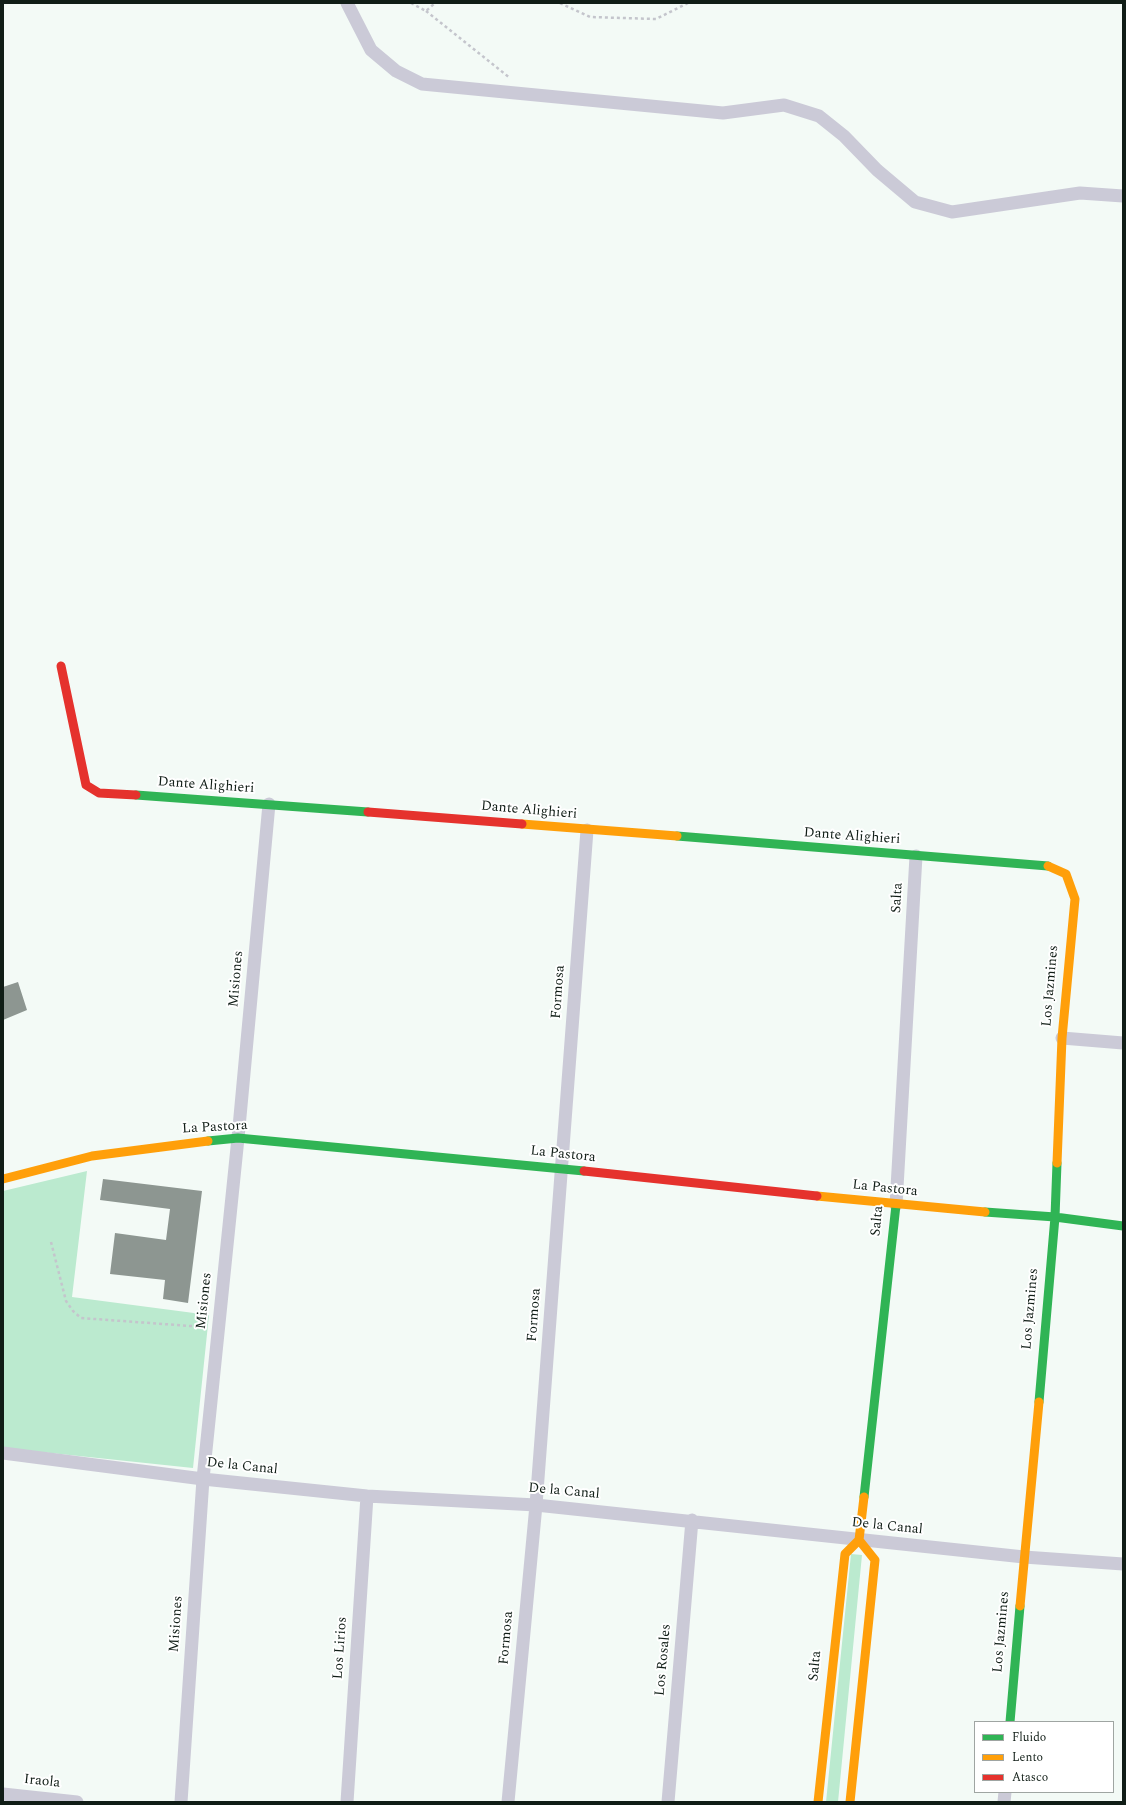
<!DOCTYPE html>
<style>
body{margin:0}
#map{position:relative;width:1126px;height:1805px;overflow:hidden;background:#f3faf6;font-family:Spectral,serif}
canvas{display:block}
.frame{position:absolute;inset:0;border:4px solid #101d16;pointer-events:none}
.legend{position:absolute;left:974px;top:1721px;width:140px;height:72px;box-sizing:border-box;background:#fff;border:1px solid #9fa5a2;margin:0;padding:5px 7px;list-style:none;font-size:12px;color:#101d16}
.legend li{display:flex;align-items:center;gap:8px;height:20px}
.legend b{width:20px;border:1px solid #9fa5a2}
</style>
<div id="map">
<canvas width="1126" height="1805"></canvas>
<div class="frame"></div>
<ul class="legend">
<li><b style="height:5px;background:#30b455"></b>Fluido</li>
<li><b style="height:5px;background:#ff9f0a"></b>Lento</li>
<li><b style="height:5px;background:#e5322d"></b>Atasco</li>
</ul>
</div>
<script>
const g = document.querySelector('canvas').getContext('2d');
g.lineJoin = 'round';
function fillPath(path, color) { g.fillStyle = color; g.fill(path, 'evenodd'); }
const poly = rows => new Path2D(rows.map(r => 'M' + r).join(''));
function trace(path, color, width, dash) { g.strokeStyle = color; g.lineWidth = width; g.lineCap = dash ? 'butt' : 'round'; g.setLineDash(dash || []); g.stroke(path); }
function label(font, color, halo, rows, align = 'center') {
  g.font = font + ' Spectral,serif'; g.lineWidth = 4; g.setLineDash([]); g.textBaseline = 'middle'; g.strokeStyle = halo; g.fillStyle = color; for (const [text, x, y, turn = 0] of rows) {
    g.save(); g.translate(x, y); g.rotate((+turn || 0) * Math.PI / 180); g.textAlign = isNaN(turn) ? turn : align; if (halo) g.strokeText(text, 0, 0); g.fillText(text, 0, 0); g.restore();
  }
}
fillPath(poly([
 [87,1171,72,1297,209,1315,193,1468,3,1448,3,1191],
 [851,1554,862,1555,838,1802,826,1802]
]), '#bbeacf');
fillPath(poly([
 [18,982,27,1010,3,1020,3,987],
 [103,1179,202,1191,188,1303,163,1299,165,1280,110,1274,115,1233,166,1240,170,1209,100,1200]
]), '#8d9691');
trace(poly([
 [411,3,426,11,435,3],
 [560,3,590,17,656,19,688,3],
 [426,11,510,78],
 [51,1242,66,1301,73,1311,81,1318,204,1327]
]), '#c4c5cc', 2.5, [3, 3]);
trace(poly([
 [347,3,371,50,396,71,422,84,723,113,784,105,819,116,844,136,877,170,915,202,952,212,1080,193,1123,196],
 [1062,1038,1123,1043],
 [896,1205,916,856],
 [3,1453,203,1479,367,1496,536,1505,1024,1557,1123,1564],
 [3,1794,77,1802],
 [181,1802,203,1479,238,1138,269,804],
 [347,1802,367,1496],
 [508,1802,536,1505,587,830],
 [668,1802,692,1520],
 [1004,1802,1005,1792]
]), '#cbcad7', 13);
trace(poly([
 [136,795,368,812],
 [677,836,1048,866],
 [208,1141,238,1138,584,1171],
 [985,1212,1055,1217,1123,1226],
 [1039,1402,1055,1217,1057,1163],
 [864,1497,896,1205],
 [1010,1722,1020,1606]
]), '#30b455', 9);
trace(poly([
 [522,824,677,836],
 [1048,866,1066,874,1075,899,1062,1038,1057,1163],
 [3,1179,92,1156,208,1141],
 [817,1196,985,1212],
 [1020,1606,1039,1402],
 [818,1802,845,1554,859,1540,864,1497],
 [850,1802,875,1560,859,1540]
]), '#ff9f0a', 9);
trace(poly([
 [61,666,86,785,99,793,136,795],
 [368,812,522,824],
 [584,1171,817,1196]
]), '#e5322d', 9);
label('14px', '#101d16', '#fff', [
 ["Dante Alighieri",206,786,4],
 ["Dante Alighieri",529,811,5],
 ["Dante Alighieri",852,837,4],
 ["Salta",898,898,-87],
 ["Misiones",237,979,-85],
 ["Los Jazmines",1051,986,-85],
 ["Formosa",559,992,-86],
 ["La Pastora",215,1128,-3],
 ["La Pastora",563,1155,6],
 ["La Pastora",885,1189,6],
 ["Salta",878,1221,-84],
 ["Misiones",205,1301,-84],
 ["Los Jazmines",1031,1309,-85],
 ["Formosa",535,1315,-86],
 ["De la Canal",242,1467,6],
 ["De la Canal",564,1492,5],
 ["De la Canal",887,1527,6],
 ["Misiones",177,1624,-86],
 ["Los Jazmines",1002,1632,-85],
 ["Formosa",507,1638,-85],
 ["Los Lirios",341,1648,-86],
 ["Los Rosales",664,1660,-85],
 ["Salta",816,1666,-84],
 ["Iraola",42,1782,6]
]);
</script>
